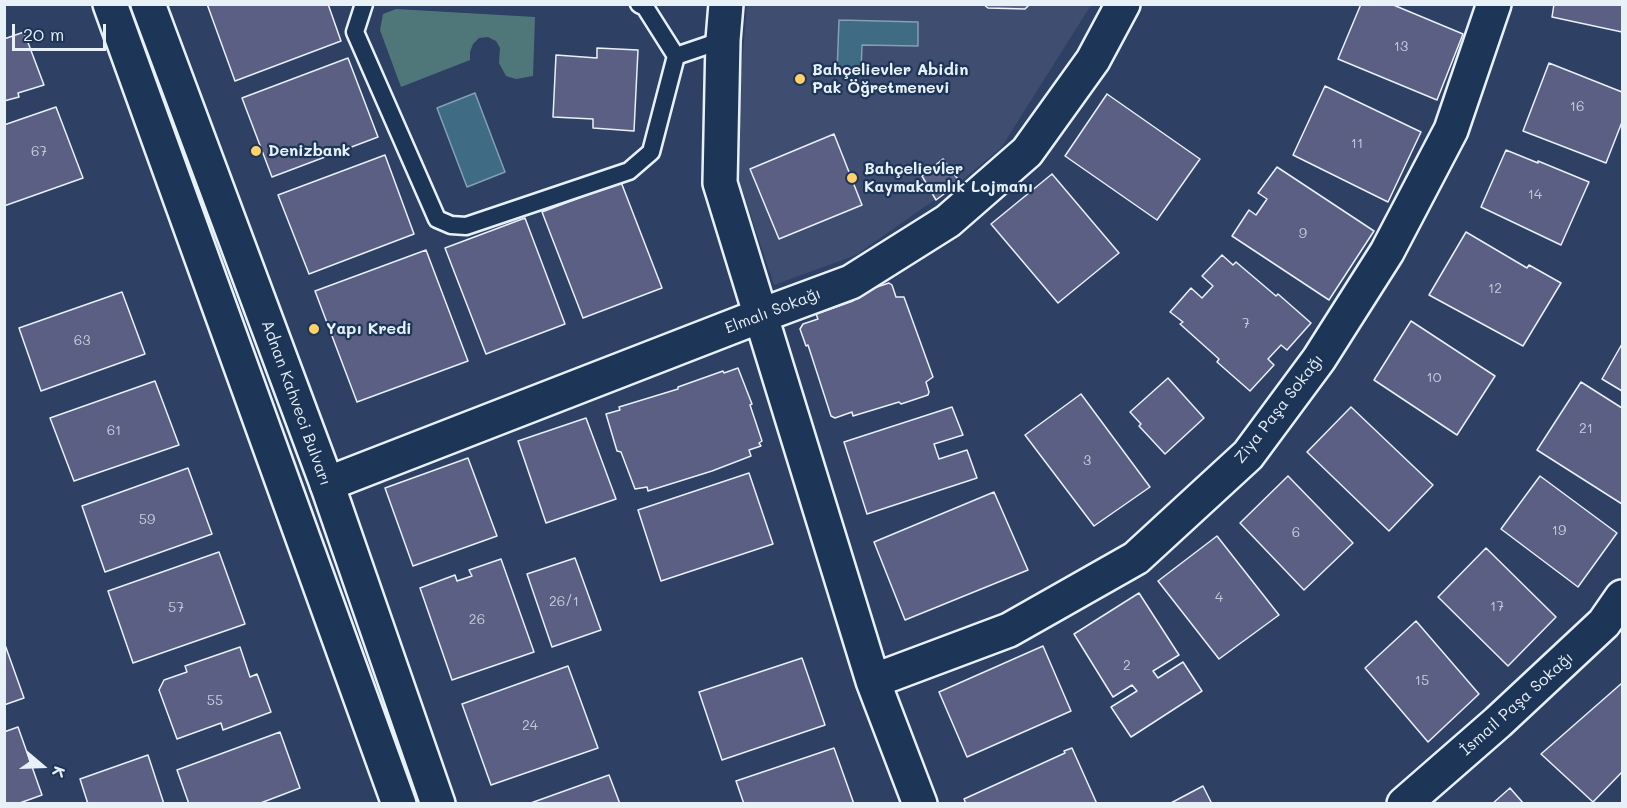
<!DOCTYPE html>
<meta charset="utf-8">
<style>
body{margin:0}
#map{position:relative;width:1627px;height:808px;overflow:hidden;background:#2e4164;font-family:Mali,sans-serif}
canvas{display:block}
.frame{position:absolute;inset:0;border:6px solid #e8f1f8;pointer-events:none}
.north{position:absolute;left:12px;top:736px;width:60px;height:60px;-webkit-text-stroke:4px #1d3557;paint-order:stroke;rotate:109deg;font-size:16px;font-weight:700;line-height:24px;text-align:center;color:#e8f1f8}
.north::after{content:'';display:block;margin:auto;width:21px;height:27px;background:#e8f1f8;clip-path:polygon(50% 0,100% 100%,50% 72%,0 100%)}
.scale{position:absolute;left:12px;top:24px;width:94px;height:27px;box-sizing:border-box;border:3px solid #e8f1f8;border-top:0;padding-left:8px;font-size:18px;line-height:21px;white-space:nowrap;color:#e8f1f8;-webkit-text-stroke:4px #1d3557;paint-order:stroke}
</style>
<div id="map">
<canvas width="1627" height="808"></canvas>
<div class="frame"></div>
<div class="north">K</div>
<div class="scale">20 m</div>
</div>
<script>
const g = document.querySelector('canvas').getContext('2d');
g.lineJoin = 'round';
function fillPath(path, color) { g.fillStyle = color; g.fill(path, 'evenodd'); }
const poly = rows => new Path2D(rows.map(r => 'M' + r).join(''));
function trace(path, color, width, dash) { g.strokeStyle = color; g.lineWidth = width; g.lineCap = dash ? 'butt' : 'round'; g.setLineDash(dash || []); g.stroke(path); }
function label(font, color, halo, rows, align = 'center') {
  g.font = font + ' Mali,sans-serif'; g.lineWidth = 4.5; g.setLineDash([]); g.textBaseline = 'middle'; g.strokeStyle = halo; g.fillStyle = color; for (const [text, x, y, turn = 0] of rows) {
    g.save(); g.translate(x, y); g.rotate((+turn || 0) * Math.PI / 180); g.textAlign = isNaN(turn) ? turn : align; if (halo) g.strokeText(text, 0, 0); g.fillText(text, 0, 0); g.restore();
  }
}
fillPath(poly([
 [747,5,1091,5,1001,148,960,182,856,255,774,285,737,174,739,99]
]), '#3e4d70');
fillPath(poly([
 [396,9,535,17,533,76,516,79,506,76,499,63,500,48,496,41,488,37,479,38,473,44,470,52,470,60,401,87,380,30,383,14]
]), '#4f7679');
const water = poly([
 [839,20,918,22,918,46,862,45,861,73,837,73,839,20],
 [475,93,505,172,467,187,437,108,475,93]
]);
fillPath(water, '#3f6b84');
trace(water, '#83a1b2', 1.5);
const building = poly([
 [207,4,328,4,341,41,235,81,207,4],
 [983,4,1030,4,1025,9,988,8,983,4],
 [1361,4,1391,4,1463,34,1437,100,1338,59,1361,4],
 [1554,4,1622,4,1622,32,1552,17,1554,4],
 [24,32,44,85,18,93,19,97,4,101,4,39,24,32],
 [597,48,638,50,634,131,593,128,593,119,553,117,556,55,597,58,597,48],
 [348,58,378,137,272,177,242,98,348,58],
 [1549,63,1622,92,1622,122,1606,163,1523,131,1549,63],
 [1325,86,1421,132,1388,202,1293,155,1325,86],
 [1107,94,1200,159,1157,220,1065,156,1107,94],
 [56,107,83,178,4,206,4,125,56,107],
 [834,134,862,205,779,239,750,169,834,134],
 [1506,150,1538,163,1538,161,1589,182,1561,245,1481,207,1506,150],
 [385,155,414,234,309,274,278,195,385,155],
 [943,159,960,182,936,200,922,176,943,159],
 [1277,167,1374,231,1329,300,1232,236,1249,210,1256,215,1267,199,1258,193,1277,167],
 [1052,174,1119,253,1058,303,991,224,1052,174],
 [621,182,662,288,583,318,542,212,621,182],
 [525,218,565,324,486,354,445,248,525,218],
 [1466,232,1527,268,1529,265,1561,283,1523,346,1429,295,1466,232],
 [426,250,468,361,357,402,315,291,426,250],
 [1222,255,1233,265,1236,262,1276,296,1278,294,1311,323,1287,350,1281,345,1268,359,1274,365,1250,391,1217,362,1219,359,1180,324,1183,322,1170,312,1191,288,1202,298,1213,286,1202,276,1222,255],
 [889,283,892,285,896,297,904,297,933,377,926,382,929,392,928,395,901,404,899,402,853,416,852,412,835,418,831,416,808,345,806,346,800,329,803,324,818,319,816,314,853,301,856,294,889,283],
 [122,292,145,354,41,391,19,328,122,292],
 [1411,321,1495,376,1457,435,1374,380,1411,321],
 [1622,344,1622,391,1602,379,1622,344],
 [738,368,752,404,750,405,762,441,759,443,761,446,749,450,751,456,712,471,648,491,647,487,635,489,621,452,617,451,606,414,620,410,619,407,678,389,678,387,723,371,724,373,738,368],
 [1168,378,1204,418,1165,454,1139,426,1141,424,1130,412,1168,378],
 [155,381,179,445,74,481,50,418,155,381],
 [1581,382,1622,408,1622,504,1537,450,1581,382],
 [1081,394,1150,487,1094,526,1025,435,1081,394],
 [952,407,963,435,934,444,939,459,967,450,977,478,867,514,844,442,952,407],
 [1351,407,1433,485,1389,531,1307,452,1351,407],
 [586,418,616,499,546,523,518,441,586,418],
 [468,458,497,536,413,566,385,488,468,458],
 [188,468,212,534,105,572,82,506,188,468],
 [749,473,773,544,661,581,638,510,749,473],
 [1288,476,1353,543,1304,590,1240,523,1288,476],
 [1540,476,1617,533,1578,587,1501,529,1540,476],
 [994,492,1028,570,905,620,874,542,994,492],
 [1217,536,1279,615,1219,659,1158,581,1217,536],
 [1486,548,1556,617,1508,666,1438,597,1486,548],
 [219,552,245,624,133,663,108,591,219,552],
 [575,558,601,630,552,647,527,574,575,558],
 [501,559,534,652,452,680,420,588,455,575,457,581,472,576,469,570,501,559],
 [1139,593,1179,655,1153,671,1158,678,1183,662,1202,691,1131,737,1111,707,1137,691,1132,685,1113,697,1074,634,1139,593],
 [1416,621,1479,694,1428,742,1365,668,1416,621],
 [4,642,24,698,4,705,4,642],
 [1043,646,1071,711,967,757,939,692,1043,646],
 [240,647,250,677,257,674,271,712,223,730,221,723,177,739,159,690,164,680,187,672,185,666,240,647],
 [802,658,825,725,722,760,699,692,802,658],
 [568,666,598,748,491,785,462,704,568,666],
 [1622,683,1622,772,1593,802,1541,754,1622,683],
 [18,727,42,795,17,804,4,804,4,732,18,727],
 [280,732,300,788,258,804,189,804,177,770,280,732],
 [834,748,854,804,744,804,736,781,834,748],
 [1072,748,1097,804,966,804,964,799,1065,753,1064,751,1072,748],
 [148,755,164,804,88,804,80,779,148,755],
 [609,775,620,804,528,804,609,775],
 [1203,786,1212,804,1169,804,1203,786],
 [1510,788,1524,804,1492,804,1510,788]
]);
fillPath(building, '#5a5f83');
trace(building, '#e8f1f8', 1.5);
const lane = poly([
 [364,4,355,32,437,219,451,225,466,226,629,171,651,152,676,56,645,7,639,4],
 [676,56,723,40]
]);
const street = poly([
 [726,4,723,40,720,183,873,681,920,804],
 [327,484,762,315,851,282,948,221,1027,152,1093,60,1123,4],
 [873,681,1009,630,1136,558,1248,455,1319,359,1387,252,1451,130,1494,4],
 [1404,804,1498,722,1604,623,1622,597]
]);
const primary = poly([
 [110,4,399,804],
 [148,4,327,484,438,804]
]);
trace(lane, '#e8f1f8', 21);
trace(street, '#e8f1f8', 38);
trace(primary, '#e8f1f8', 38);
trace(lane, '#1d3557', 16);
trace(street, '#1d3557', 33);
trace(primary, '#1d3557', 33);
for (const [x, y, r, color] of [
 [800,79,6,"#ffd166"],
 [256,151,6,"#ffd166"],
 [852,178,6,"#ffd166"],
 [314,329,6,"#ffd166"]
]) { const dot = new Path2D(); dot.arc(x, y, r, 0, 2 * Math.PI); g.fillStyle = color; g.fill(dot); trace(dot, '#1d3557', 2); }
label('14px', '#c4ccdb', null, [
 ["13",1401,47],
 ["16",1577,107],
 ["11",1357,144],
 ["67",39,152],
 ["14",1535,195],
 ["9",1303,234],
 ["12",1495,289],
 ["7",1246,324],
 ["63",82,341],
 ["10",1434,378],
 ["21",1586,429],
 ["61",114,431],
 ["3",1087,461],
 ["59",147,520],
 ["19",1559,531],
 ["6",1296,533],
 ["4",1219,598],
 ["26/1",564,602],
 ["17",1497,607],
 ["57",176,608],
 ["26",477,620],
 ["2",1127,666],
 ["15",1422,681],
 ["55",215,701],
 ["24",530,726]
]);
label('bold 16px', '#e8f1f8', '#1d3557', [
 ["Bahçelievler Abidin",812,70],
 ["Pak Öğretmenevi",812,88],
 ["Denizbank",268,151],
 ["Bahçelievler",864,169],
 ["Kaymakamlık Lojmanı",864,187],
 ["Yapı Kredi",326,329]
], 'left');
label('16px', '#e8f1f8', '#1d3557', [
 ["Elmalı Sokağı",773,311,-21],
 ["Adnan Kahveci Bulvarı",296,403,70],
 ["Ziya Paşa Sokağı",1279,409,-52],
 ["İsmail Paşa Sokağı",1517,704,-42]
]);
</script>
